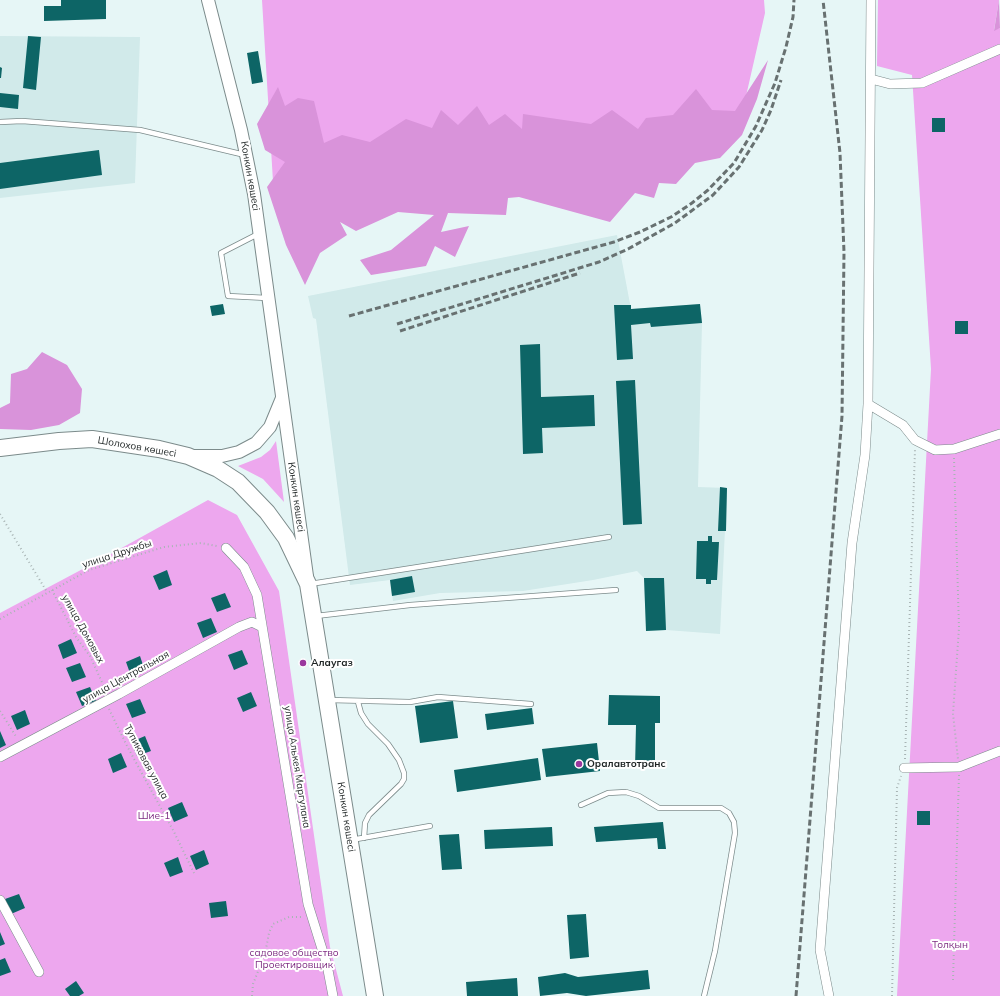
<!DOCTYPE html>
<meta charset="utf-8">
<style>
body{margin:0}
canvas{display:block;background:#e6f6f6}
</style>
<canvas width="1000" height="996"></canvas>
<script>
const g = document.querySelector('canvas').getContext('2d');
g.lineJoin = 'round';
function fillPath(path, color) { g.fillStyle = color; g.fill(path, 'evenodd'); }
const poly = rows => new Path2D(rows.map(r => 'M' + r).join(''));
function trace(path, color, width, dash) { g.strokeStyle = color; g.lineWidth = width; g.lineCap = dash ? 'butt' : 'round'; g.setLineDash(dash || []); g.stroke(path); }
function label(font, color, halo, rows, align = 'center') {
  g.font = font + ' Mulish,sans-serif'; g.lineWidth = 4; g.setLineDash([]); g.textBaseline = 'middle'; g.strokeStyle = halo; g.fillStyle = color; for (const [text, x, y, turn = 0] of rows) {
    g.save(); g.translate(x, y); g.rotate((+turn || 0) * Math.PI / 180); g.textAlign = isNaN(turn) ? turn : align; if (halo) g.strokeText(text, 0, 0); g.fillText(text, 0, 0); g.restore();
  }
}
fillPath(poly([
 [0,36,140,37,135,183,0,198],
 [617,235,631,309,700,304,702,323,698,487,727,488,720,634,666,630,646,631,644,578,637,571,593,580,523,591,440,593,393,601,390,580,350,585,316,319,313,318,308,296]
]), '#d1eaea');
fillPath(poly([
 [262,0,764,0,765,13,741,118,274,198],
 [878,0,999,0,994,30,1000,28,1000,996,897,996,931,369,912,75,877,66],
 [276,441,284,502,263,479,238,466,261,457,270,450],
 [208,500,237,515,279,591,330,947,343,996,0,996,0,613,109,555]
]), '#eda7ee');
fillPath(poly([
 [999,0,1000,28,994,31],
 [768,60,757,99,742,135,720,158,695,163,676,184,659,183,654,198,635,193,610,222,519,197,508,198,506,215,448,213,441,232,469,226,455,257,435,246,426,266,371,275,360,260,391,250,434,215,398,212,356,231,340,222,347,235,320,253,305,285,286,245,267,187,285,162,265,150,257,124,278,87,285,106,298,98,314,101,324,143,342,135,370,142,406,119,432,128,441,110,458,125,477,106,489,125,505,114,522,129,523,114,591,124,612,110,638,129,646,118,673,115,696,89,712,110,735,111],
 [42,352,67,365,82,389,80,413,59,425,31,430,0,429,0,408,10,403,11,374,27,369]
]), '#d993da');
fillPath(poly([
 [61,0,106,0,106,19,44,21,44,6,61,6],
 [28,36,41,37,36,90,23,88],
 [258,51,263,82,252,84,247,53],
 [0,67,2,68,1,78,0,78],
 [0,93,19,95,18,109,0,107],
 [932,118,945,118,945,132,932,132],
 [99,150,102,175,0,189,0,163],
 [223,304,225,314,212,316,210,306],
 [700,304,702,323,651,327,650,323,631,325,633,359,617,360,614,305,631,305,631,309],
 [955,321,968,321,968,334,955,334],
 [540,344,541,397,594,395,595,426,542,428,543,453,523,454,520,345],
 [635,380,642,524,623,525,616,381],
 [720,487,727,488,726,531,718,531],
 [708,536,712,536,712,542,719,542,717,580,711,580,711,584,706,584,706,579,696,579,697,541,708,541],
 [167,570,172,585,159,590,153,576],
 [412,576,415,592,392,596,390,580],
 [644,578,664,578,666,630,646,631],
 [225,593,231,607,217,612,211,598],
 [211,618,217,632,203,638,197,623],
 [71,639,77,653,63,659,58,645],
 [242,650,248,664,234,670,228,655],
 [140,656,145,671,131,676,126,662],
 [80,663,86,677,72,682,66,668],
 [90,687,96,701,82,706,76,692],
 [251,692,257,706,243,712,237,698],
 [609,695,660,696,660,723,655,723,655,768,635,768,636,725,608,725],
 [140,699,146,713,132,718,126,704],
 [453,701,458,738,420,743,415,706],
 [532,708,534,724,487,730,485,714],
 [25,710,30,724,17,730,11,716],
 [0,731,6,745,0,748],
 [145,736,151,751,137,756,131,742],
 [597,743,600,771,546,777,542,749],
 [121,753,127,767,113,773,108,759],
 [538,758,541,780,457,792,454,770],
 [182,802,188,816,174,822,168,808],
 [917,811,930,811,930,825,917,825],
 [663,822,666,849,658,849,657,838,596,842,594,827],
 [552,827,553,846,485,849,484,830],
 [459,834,462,869,442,870,439,835],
 [204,850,209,864,196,870,190,856],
 [178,857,183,872,170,877,164,863],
 [19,894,25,908,11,914,5,899],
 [226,901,228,916,211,918,209,903],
 [586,914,589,957,570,959,567,915],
 [0,932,5,944,0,946],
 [5,958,11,972,0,976,0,960],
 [648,970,650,989,586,996,567,993,540,996,538,977,565,973,578,977],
 [517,978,518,996,467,996,466,982],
 [76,981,84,993,79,996,70,996,65,989]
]), '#0d6566');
const lane = poly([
 [0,122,22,121,140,130,245,155],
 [258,234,221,253,228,296,267,298],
 [310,584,609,537],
 [316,616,410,605,616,590],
 [329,700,410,702,438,697,531,704],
 [358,702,361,713,368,724,388,744,399,760,404,773,404,779,401,784,369,815,365,823,364,838],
 [581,805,608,793,626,792,639,796,659,808,721,808,729,813,734,822,735,833,715,951,704,996],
 [351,840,430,826]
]);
const street = poly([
 [871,79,890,84,922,83,1000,49],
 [868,404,903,425,915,440,935,450,954,449,1000,434],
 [226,548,244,567,257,595,308,904,327,965,333,996],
 [0,757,119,694,239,627,252,622,262,627],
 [904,768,959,767,1000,751],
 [0,900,39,972],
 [829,996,820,950,852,543,865,455,868,404,871,0]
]);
const secondary = poly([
 [208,0,241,130,254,194,307,576],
 [192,456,222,456,239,452,256,443,270,427,282,398]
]);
const highway = poly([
 [0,448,59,441,92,439,159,449,188,456,218,469,238,482,267,512,286,538,308,584,375,996]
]);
trace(lane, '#7c8b8b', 6);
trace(street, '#7c8b8b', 10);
trace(secondary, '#7c8b8b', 14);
trace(highway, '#7c8b8b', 18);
trace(poly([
 [954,458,959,628,953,714,958,759],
 [0,514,47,592],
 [52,590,76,637,90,656,106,691],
 [0,619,89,570,164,547,201,543,217,546],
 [109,709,127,746,174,832,194,873],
 [0,711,17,738],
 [905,759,915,449],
 [953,980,959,775],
 [252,996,253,984,265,954,269,933,273,924,289,917,302,917],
 [892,996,897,788,901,776]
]), '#a8b4b4', 2, [1, 3]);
trace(lane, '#fff', 4.5);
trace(street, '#fff', 9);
trace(secondary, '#fff', 12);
trace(highway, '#fff', 16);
trace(poly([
 [349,316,614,242,640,232,671,217,692,203,708,190,734,163,756,126,775,83,786,47,793,17,794,0],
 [397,324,599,262,628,249,675,223,713,195,739,167,762,130,771,110,781,80],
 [400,331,580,273],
 [796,996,842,416,844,252,840,153,823,0]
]), '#687171', 3, [6, 3]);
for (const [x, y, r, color] of [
 [303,663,4,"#9a379e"],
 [579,764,4,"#9a379e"]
]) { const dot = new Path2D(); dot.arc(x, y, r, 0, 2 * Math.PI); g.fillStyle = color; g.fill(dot); trace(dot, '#fff', 1.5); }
label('10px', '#1e2424', '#fff', [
 ["Конкин көшесі",250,176,80],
 ["Шолохов көшесі",137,447,10],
 ["Конкин көшесі",296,497,82],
 ["улица Дружбы",117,554,-18],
 ["улица Домовых",83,629,61],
 ["улица Центральная",126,677,-29],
 ["Тупиковая улица",146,762,62],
 ["улица Алькея Маргулана",297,767,81],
 ["Конкин көшесі",346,817,81]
]);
label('bold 10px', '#1e2424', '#fff', [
 ["Алаугаз",311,663],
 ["Оралавтотранс",587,764]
], 'left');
label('10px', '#7e2c82', '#fff', [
 ["Шие-1",154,816],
 ["Толқын",950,945],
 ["садовое общество",294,953],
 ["Проектировщик",294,965]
]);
</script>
